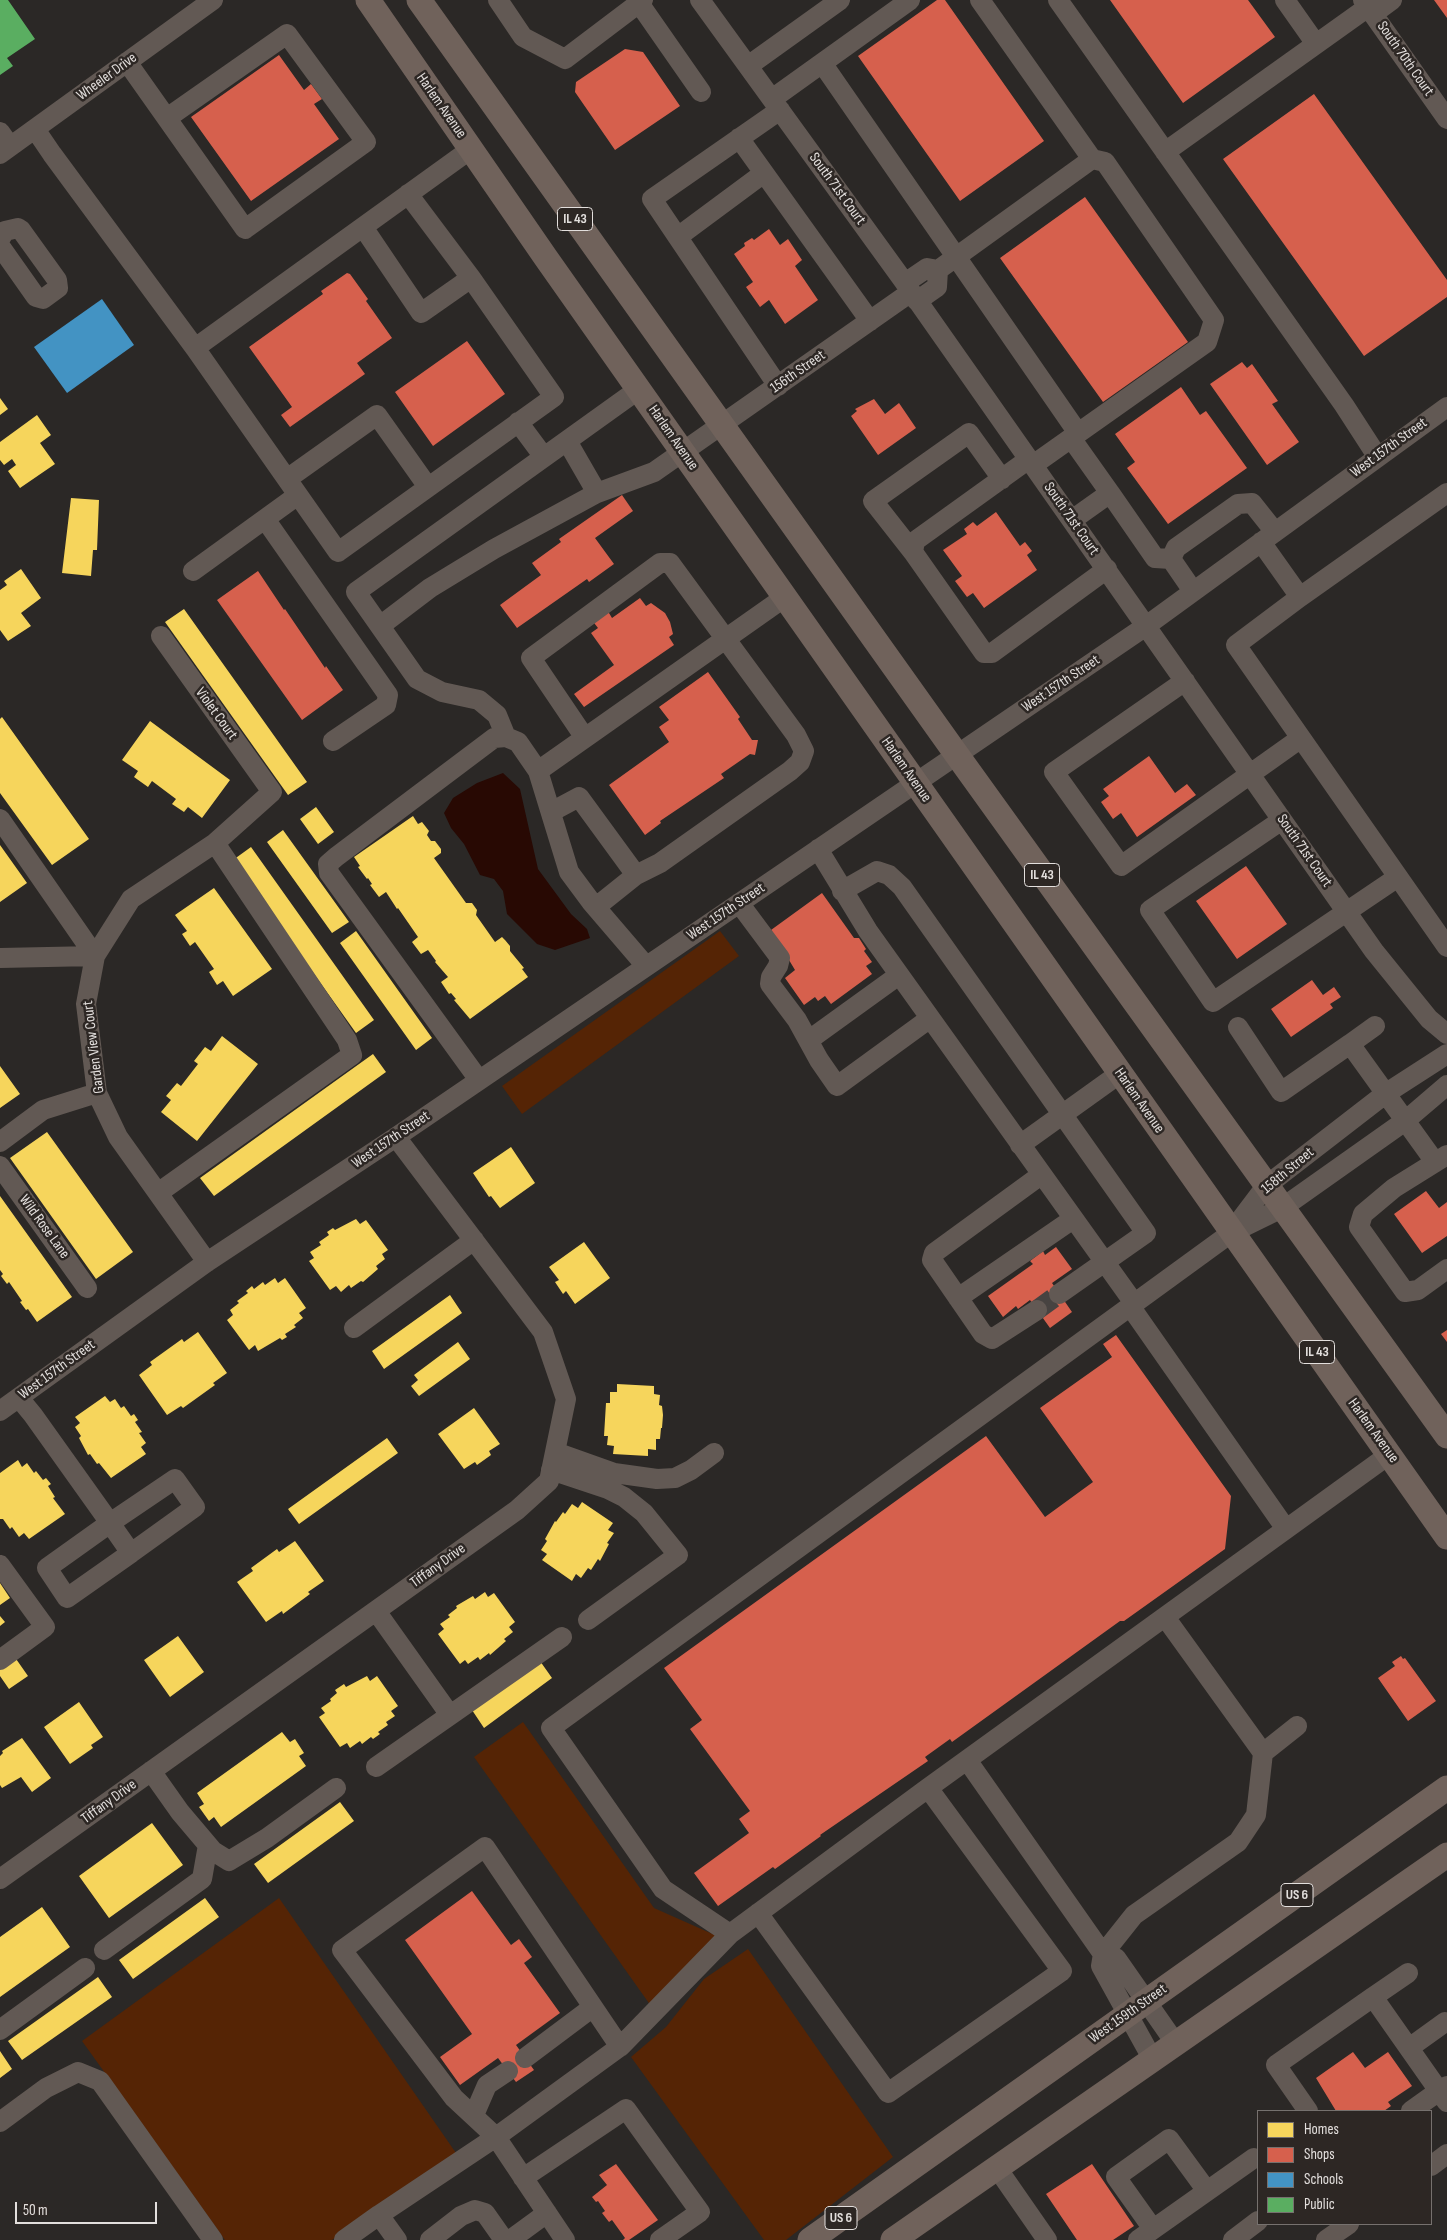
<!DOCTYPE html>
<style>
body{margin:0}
#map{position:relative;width:1447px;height:2240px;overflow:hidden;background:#2b2826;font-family:"Sofia Sans Condensed",sans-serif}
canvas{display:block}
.legend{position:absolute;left:1257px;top:2110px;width:175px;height:115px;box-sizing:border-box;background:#2d2724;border:1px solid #76716e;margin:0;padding:6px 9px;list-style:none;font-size:15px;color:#e3dfdd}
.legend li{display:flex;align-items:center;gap:10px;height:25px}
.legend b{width:25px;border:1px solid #76716e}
.scale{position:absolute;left:15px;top:2202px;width:142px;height:22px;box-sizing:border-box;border:2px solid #e3dfdd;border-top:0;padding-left:6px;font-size:15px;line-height:18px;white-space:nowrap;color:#e3dfdd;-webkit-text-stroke:4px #2d2724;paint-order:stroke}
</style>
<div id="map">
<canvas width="1447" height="2240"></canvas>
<ul class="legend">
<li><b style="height:14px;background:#f6d55c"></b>Homes</li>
<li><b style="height:14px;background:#d6604d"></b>Shops</li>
<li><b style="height:14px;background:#4393c3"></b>Schools</li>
<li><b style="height:14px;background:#5aae61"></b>Public</li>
</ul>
<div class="scale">50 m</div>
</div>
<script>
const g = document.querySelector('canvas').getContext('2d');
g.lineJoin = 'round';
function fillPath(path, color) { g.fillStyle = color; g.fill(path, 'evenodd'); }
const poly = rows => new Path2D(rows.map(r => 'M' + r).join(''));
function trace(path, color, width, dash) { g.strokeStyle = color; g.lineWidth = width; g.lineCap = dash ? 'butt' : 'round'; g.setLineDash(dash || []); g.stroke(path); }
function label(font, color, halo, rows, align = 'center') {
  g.font = font + ' "Sofia Sans Condensed",sans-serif'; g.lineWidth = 5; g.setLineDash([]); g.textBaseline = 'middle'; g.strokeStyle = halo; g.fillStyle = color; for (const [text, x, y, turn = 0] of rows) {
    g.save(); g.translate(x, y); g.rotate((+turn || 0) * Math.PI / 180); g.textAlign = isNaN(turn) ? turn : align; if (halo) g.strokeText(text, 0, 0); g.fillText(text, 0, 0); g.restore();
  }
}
fillPath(poly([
 [720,931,739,956,522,1114,502,1086],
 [523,1722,654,1908,717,1936,651,2006,474,1757],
 [279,1898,456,2153,332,2240,225,2240,82,2041],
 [748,1949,893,2157,786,2240,764,2240,631,2057,666,2027,704,1979]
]), '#552405');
fillPath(poly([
 [503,773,520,789,538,869,571,914,587,929,590,938,555,950,537,944,507,914,503,891,494,879,480,875,464,844,451,828,444,813,453,798,477,783]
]), '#280903');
fillPath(poly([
 [0,398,8,409,0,415],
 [37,415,51,435,40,443,55,464,20,488,8,471,16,465,12,459,4,465,0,460,0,442],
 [71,498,99,500,97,550,93,550,91,576,62,573],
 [21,569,41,598,21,613,31,626,8,641,0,630,0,590,7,585,4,581],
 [184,609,307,782,288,795,165,622],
 [2,717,89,839,52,865,0,793,0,719],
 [150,721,230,780,202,818,188,807,184,812,172,804,176,799,152,781,148,787,134,777,138,771,122,760],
 [316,807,334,832,318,844,300,819],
 [413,816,418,824,422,822,429,831,427,835,431,841,435,841,441,849,441,853,434,858,466,903,472,903,477,910,476,915,495,942,502,937,505,940,510,946,510,951,524,968,522,969,528,977,470,1019,454,1000,456,999,451,993,449,994,441,982,448,977,435,962,436,961,428,950,421,954,412,942,418,937,398,908,397,909,386,892,379,897,370,885,372,884,368,878,367,879,358,867,360,866,354,857],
 [283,830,349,922,332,933,267,842],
 [0,845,27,883,0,902],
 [251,847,374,1020,356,1033,233,860],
 [214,888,272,969,233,996,223,981,217,985,209,972,214,969,195,942,190,946,182,934,187,931,175,915],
 [356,931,432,1038,416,1050,340,943],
 [222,1036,258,1064,197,1141,161,1112,171,1100,166,1096,177,1083,181,1086,198,1064,194,1061,205,1047,211,1051],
 [373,1054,386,1072,214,1196,200,1178],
 [0,1066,20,1094,0,1108],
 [47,1132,133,1252,96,1279,10,1158],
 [511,1147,535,1183,500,1208,491,1196,489,1197,473,1173],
 [0,1196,72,1297,37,1322,28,1309,26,1310,20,1302,22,1301,9,1282,7,1284,1,1276,3,1274,0,1270],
 [356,1219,360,1224,366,1220,388,1250,382,1254,385,1259,376,1266,378,1269,363,1282,361,1281,351,1288,349,1285,341,1292,336,1286,330,1290,309,1261,314,1258,310,1252,321,1245,319,1242,329,1235,327,1232,333,1228,335,1230],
 [584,1242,610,1278,575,1304,566,1291,563,1294,555,1282,559,1280,549,1267],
 [275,1278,278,1283,285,1278,306,1308,299,1313,303,1318,294,1325,296,1327,285,1334,287,1337,282,1340,280,1338,258,1351,255,1345,249,1350,227,1320,233,1315,230,1310,239,1303,237,1301,248,1293,246,1291,252,1286,254,1289,263,1282,265,1285],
 [450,1295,462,1313,384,1369,372,1351],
 [198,1332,227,1373,213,1383,215,1385,183,1408,181,1406,167,1415,139,1375,152,1365,150,1362,182,1339,184,1342],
 [458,1342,470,1359,419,1396,411,1386,418,1380,414,1375],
 [617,1384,654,1386,654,1394,660,1395,659,1405,662,1406,663,1415,662,1428,661,1428,660,1439,656,1439,656,1450,648,1449,648,1456,613,1454,614,1446,607,1445,608,1436,604,1436,606,1403,610,1403,610,1392,617,1392],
 [105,1396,110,1402,115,1399,121,1408,124,1406,131,1416,134,1414,138,1420,135,1422,142,1432,139,1433,146,1443,141,1447,146,1454,111,1478,99,1463,97,1464,90,1454,88,1455,79,1438,81,1436,75,1427,80,1423,75,1417],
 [474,1408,500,1444,489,1451,491,1455,477,1465,475,1462,464,1469,438,1434],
 [387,1438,398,1453,299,1524,288,1509],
 [18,1460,22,1467,27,1463,34,1473,36,1471,43,1480,46,1478,51,1484,48,1486,55,1497,53,1498,65,1514,29,1539,24,1533,19,1537,12,1527,10,1529,3,1519,0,1519,0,1473],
 [582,1502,613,1523,608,1530,614,1533,607,1543,609,1544,600,1561,598,1559,591,1570,588,1568,581,1578,576,1574,572,1581,542,1560,547,1554,541,1550,547,1541,545,1539,555,1521,556,1522,563,1512,565,1514,572,1504,578,1508],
 [295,1541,324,1581,308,1592,310,1594,283,1614,282,1611,266,1622,237,1582,253,1571,251,1568,277,1549,279,1552],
 [0,1583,10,1598,0,1605],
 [485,1592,488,1597,494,1593,515,1622,509,1627,513,1632,504,1639,506,1641,490,1655,489,1653,480,1660,478,1657,468,1664,465,1660,460,1664,438,1634,444,1629,440,1624,450,1617,448,1615,457,1608,456,1606,473,1596,475,1599],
 [0,1616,5,1622,0,1626],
 [178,1636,204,1672,170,1697,144,1660],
 [14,1656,28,1676,9,1689,0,1676,0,1667],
 [540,1661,552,1678,484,1728,472,1710],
 [367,1676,370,1681,377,1676,398,1706,391,1711,395,1716,386,1722,388,1725,378,1732,380,1734,373,1739,371,1737,362,1744,360,1741,350,1748,347,1743,340,1747,319,1717,325,1713,321,1708,331,1701,330,1699,337,1693,335,1690,344,1684,346,1687],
 [79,1702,103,1737,91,1745,93,1748,70,1764,44,1727],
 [282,1732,290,1742,295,1739,304,1753,299,1756,306,1766,221,1827,214,1817,209,1821,199,1807,204,1804,197,1793],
 [22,1738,51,1778,32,1792,21,1777,2,1788,0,1785,0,1756,3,1753,2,1751],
 [340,1802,354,1821,268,1883,254,1864],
 [152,1823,183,1865,109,1918,79,1876],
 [205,1898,219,1917,133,1979,119,1960],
 [42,1907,70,1947,0,1997,0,1937],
 [98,1977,112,1997,22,2060,8,2041],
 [0,2051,12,2069,0,2078]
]), '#f6d55c');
fillPath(poly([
 [937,0,945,0,1044,141,960,201,858,56],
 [1110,0,1248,0,1275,37,1183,103],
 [1434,0,1447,0,1447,18],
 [625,49,643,52,680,106,615,150,575,92,576,82],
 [279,55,304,90,311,84,322,99,314,104,339,139,251,201,191,117],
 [1314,94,1447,280,1447,297,1364,356,1223,159],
 [1085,197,1188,342,1103,402,1000,258],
 [769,229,780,245,788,239,802,260,795,266,818,300,785,324,769,300,760,307,746,287,753,282,734,254,745,246,744,243,752,238,754,240],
 [347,273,350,274,368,299,366,301,392,338,357,363,365,374,290,427,281,415,292,407,249,347,323,294,321,291],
 [467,341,505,394,433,446,395,392],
 [1242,362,1247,368,1252,364,1278,401,1272,404,1299,442,1267,465,1210,384],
 [1181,387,1200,415,1206,411,1247,468,1168,524,1127,468,1135,462,1115,434],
 [874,399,885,414,899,403,916,428,878,455,851,416,857,411,855,409],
 [622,495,633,511,595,538,614,564,589,582,587,579,517,628,500,605,541,575,532,563,561,542,559,539],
 [996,512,1020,546,1025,542,1032,551,1027,555,1037,570,984,608,973,593,967,597,955,581,962,576,943,550,967,534,964,529,973,522,977,526],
 [258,571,284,610,285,609,325,668,326,666,343,690,302,720,217,600],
 [640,598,646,606,651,603,665,613,670,622,673,634,669,637,674,645,584,707,574,694,614,665,591,633,598,628,591,619,606,608,612,618],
 [708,672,740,717,738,719,752,740,758,740,755,755,750,754,721,774,724,778,660,821,661,823,645,835,609,785,669,742,659,727,669,720,659,707],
 [1149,756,1175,793,1187,784,1196,795,1137,837,1121,813,1113,819,1101,802,1109,796,1103,789],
 [1246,866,1287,924,1237,959,1196,901],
 [822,893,854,938,859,938,866,949,864,951,872,962,866,966,872,974,831,1004,825,996,818,1001,815,997,804,1005,785,978,795,970,771,930],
 [1312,980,1323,995,1334,987,1341,997,1330,1004,1333,1008,1291,1037,1271,1009],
 [1426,1191,1439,1208,1447,1202,1447,1236,1422,1253,1394,1214],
 [1056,1247,1072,1269,1052,1283,1072,1312,1050,1328,1030,1300,1018,1309,1016,1306,1003,1317,988,1296,1033,1264,1030,1261,1043,1251,1045,1255],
 [1447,1330,1447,1342,1441,1334],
 [1116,1335,1231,1496,1225,1549,1124,1621,1120,1621,952,1742,950,1739,925,1757,928,1761,820,1835,821,1836,775,1869,773,1867,718,1906,694,1873,749,1833,739,1819,750,1811,690,1729,702,1720,664,1668,986,1436,1045,1517,1093,1482,1040,1408,1112,1357,1103,1344],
 [1401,1656,1403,1659,1405,1658,1436,1701,1408,1721,1378,1678,1395,1666,1392,1662],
 [472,1891,511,1945,519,1939,532,1957,524,1963,560,2013,516,2045,534,2070,516,2082,498,2058,460,2085,440,2057,472,2034,405,1940],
 [1353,2052,1365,2068,1388,2052,1412,2086,1388,2102,1391,2106,1384,2111,1336,2111,1316,2078],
 [616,2164,658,2220,629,2240,623,2240,625,2238,612,2220,609,2222,602,2213,605,2211,598,2201,596,2202,592,2197,607,2185,599,2175],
 [1092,2164,1134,2226,1113,2240,1077,2240,1046,2194]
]), '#d6604d');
fillPath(poly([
 [102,299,134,345,67,393,34,347]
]), '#4393c3');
fillPath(poly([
 [0,0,8,0,35,39,7,58,13,66,0,75]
]), '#5aae61');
trace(poly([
 [1037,1310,1059,1294]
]), '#474341', 20, [20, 10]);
trace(poly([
 [498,0,523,37,565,59,643,0],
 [700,0,905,283,1374,951,1429,1019,1447,1034],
 [1058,0,1344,405,1377,456],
 [1285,0,1316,44],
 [1363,0,1447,119],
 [639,3,701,92],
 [1373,14,1392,0],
 [127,62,245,229,366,142,287,34,167,118],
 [822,63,1078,433],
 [748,66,840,0],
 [772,99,910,0],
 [35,129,52,154,195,348,471,149],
 [0,132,10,146],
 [739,138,870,321],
 [1165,152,1368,7],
 [0,154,213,0],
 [363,227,421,313,471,278,408,194],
 [679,236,764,173],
 [0,239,5,231,18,228,21,230,57,280,58,288,43,299,36,297,0,246],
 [905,283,927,268,938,270,1092,159,980,0],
 [917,301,937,287,938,270],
 [195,348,338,552,554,397,471,278],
 [778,386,652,199,780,110],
 [518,422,544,457],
 [1071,438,1110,493],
 [567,441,597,493],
 [1029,459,915,541,913,552,984,653,992,653,1107,569],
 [1033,465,1207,342,1214,320,1105,162,1092,159],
 [287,479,377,415,428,487],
 [265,519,388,695,386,705,333,741],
 [1072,520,1110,493,1155,558,1171,559],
 [1261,542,1300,597,1236,645,1447,947],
 [913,552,873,501,969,433,1002,479],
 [193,571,298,495],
 [1193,591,1171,559,1176,548,1238,504,1252,503,1275,532],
 [1300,597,1447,493],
 [380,626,430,588,494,549,597,493,654,472,911,292],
 [161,636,272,792,215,843,131,899,95,956,86,1004,97,1093,118,1137,207,1262],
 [1185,681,1054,772,1121,866,1301,738],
 [506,737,497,715,479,700,442,692,417,679,356,592,639,389],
 [585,738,531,658,660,563,670,563,796,735,804,751,800,762,790,771,660,863,636,875],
 [538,771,785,597],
 [551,812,579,797,636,875,596,907],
 [0,819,95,956],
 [1282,820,1150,910,1213,1002,1398,877],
 [818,849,868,931,1134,1303],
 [842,891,877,871,889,875,902,887,1146,1233,1059,1294],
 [739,903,780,958,778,966,771,977,770,984,797,1020,819,1060,837,1086,929,1019],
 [0,958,95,956],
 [1238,1027,1281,1092,1350,1044,1435,1162],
 [809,1040,899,975],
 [1350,1044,1375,1026],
 [479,1080,329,873,328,864,336,857,494,738,506,737,518,742,538,771,569,872,592,903,646,966],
 [0,1142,43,1110,97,1093],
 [1020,1145,1119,1074],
 [1447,1155,1394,1188,1363,1214,1359,1227,1405,1292,1418,1290,1447,1269],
 [0,1166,87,1288],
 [158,1193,352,1055,347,1040,215,843],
 [1232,1231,1266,1186,1385,1094,1447,1054],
 [958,1298,1073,1219],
 [1130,1306,1286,1529],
 [1037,1310,992,1339,983,1334,932,1260,934,1253,1041,1175],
 [354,1328,474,1240],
 [19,1398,33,1415,110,1523,131,1553,67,1598,47,1568,110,1523,175,1479,195,1507,131,1553],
 [0,1411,207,1262,396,1137,1146,626,1447,407],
 [555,1452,614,1473,657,1479,675,1478,691,1470,714,1453],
 [551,1470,608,1489,624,1497,644,1513,678,1555,588,1620],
 [0,1565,45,1627,0,1660],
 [376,1611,450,1715],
 [1263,1753,1297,1726],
 [967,1760,1103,1954,1116,1958,1176,2044],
 [376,1767,562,1637],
 [151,1771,180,1812,213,1851,229,1861,267,1838,336,1788],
 [0,1879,517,1510,549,1481,566,1399,543,1332,396,1137],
 [758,1913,888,2093,1062,1971,928,1788],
 [730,1934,663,1889,551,1728,1231,1233,1282,1208,1405,1121,1447,1085],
 [104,1950,202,1879,208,1845],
 [1373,1997,1408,1973],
 [0,2030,85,1968],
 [1409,2048,1445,2022],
 [525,2058,593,2007],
 [1153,2060,1101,1966,1103,1954,1134,1915,1238,1842,1256,1815,1263,1753,1165,1617],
 [1308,2111,1276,2065,1373,1997,1439,2091,1447,2086],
 [1411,2111,1439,2091,1447,2102],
 [474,2115,487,2085,508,2071],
 [0,2122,46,2088,78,2072,100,2081,213,2240],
 [1431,2166,1447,2154],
 [997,2168,1047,2240],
 [523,2178,626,2109,700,2212,660,2240],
 [1153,2229,1116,2177,1169,2139,1207,2191],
 [344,2240,379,2215],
 [397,2240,379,2215,496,2137,454,2098,342,1950,485,1847,620,2047],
 [430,2240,461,2216,475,2210,485,2213,504,2240],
 [510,2240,547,2213],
 [565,2240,496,2137,621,2046,730,1934,928,1788,1390,1454],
 [1138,2240,1254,2158],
 [1233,2240,1258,2221],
 [1326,2240,1349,2224]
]), '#625954', 20);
trace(poly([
 [368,0,546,258,1447,1537],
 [419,0,957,755,1447,1436],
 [810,2240,1447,1788],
 [893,2240,1447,1855]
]), '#70625b', 25);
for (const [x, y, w] of [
 [575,219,35],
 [1042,875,35],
 [1317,1352,35],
 [1297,1895,32],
 [841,2218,32]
]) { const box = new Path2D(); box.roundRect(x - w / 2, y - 11.5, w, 23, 4); g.fillStyle = '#2d2724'; g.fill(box); trace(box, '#e3dfdd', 1); }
label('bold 14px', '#e3dfdd', null, [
 ["IL 43",575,219],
 ["IL 43",1042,875],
 ["IL 43",1317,1352],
 ["US 6",1297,1895],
 ["US 6",841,2218]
]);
label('15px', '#e3dfdd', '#2d2724', [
 ["South 70th Court",1405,59,55],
 ["Wheeler Drive",107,77,-36],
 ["Harlem Avenue",441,106,55],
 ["South 71st Court",837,189,54],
 ["156th Street",798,372,-35],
 ["Harlem Avenue",673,438,55],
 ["West 157th Street",1389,448,-36],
 ["South 71st Court",1071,519,55],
 ["West 157th Street",1061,684,-34],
 ["Violet Court",216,714,54],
 ["Harlem Avenue",906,770,55],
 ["South 71st Court",1304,851,55],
 ["West 157th Street",726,912,-34],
 ["Garden View Court",94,1047,-97],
 ["Harlem Avenue",1139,1101,55],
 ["West 157th Street",391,1140,-34],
 ["158th Street",1288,1171,-40],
 ["Wild Rose Lane",44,1227,54],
 ["West 157th Street",57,1370,-36],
 ["Harlem Avenue",1373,1431,54],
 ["Tiffany Drive",438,1566,-36],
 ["Tiffany Drive",109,1802,-36],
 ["West 159th Street",1128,2014,-35]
]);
</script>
